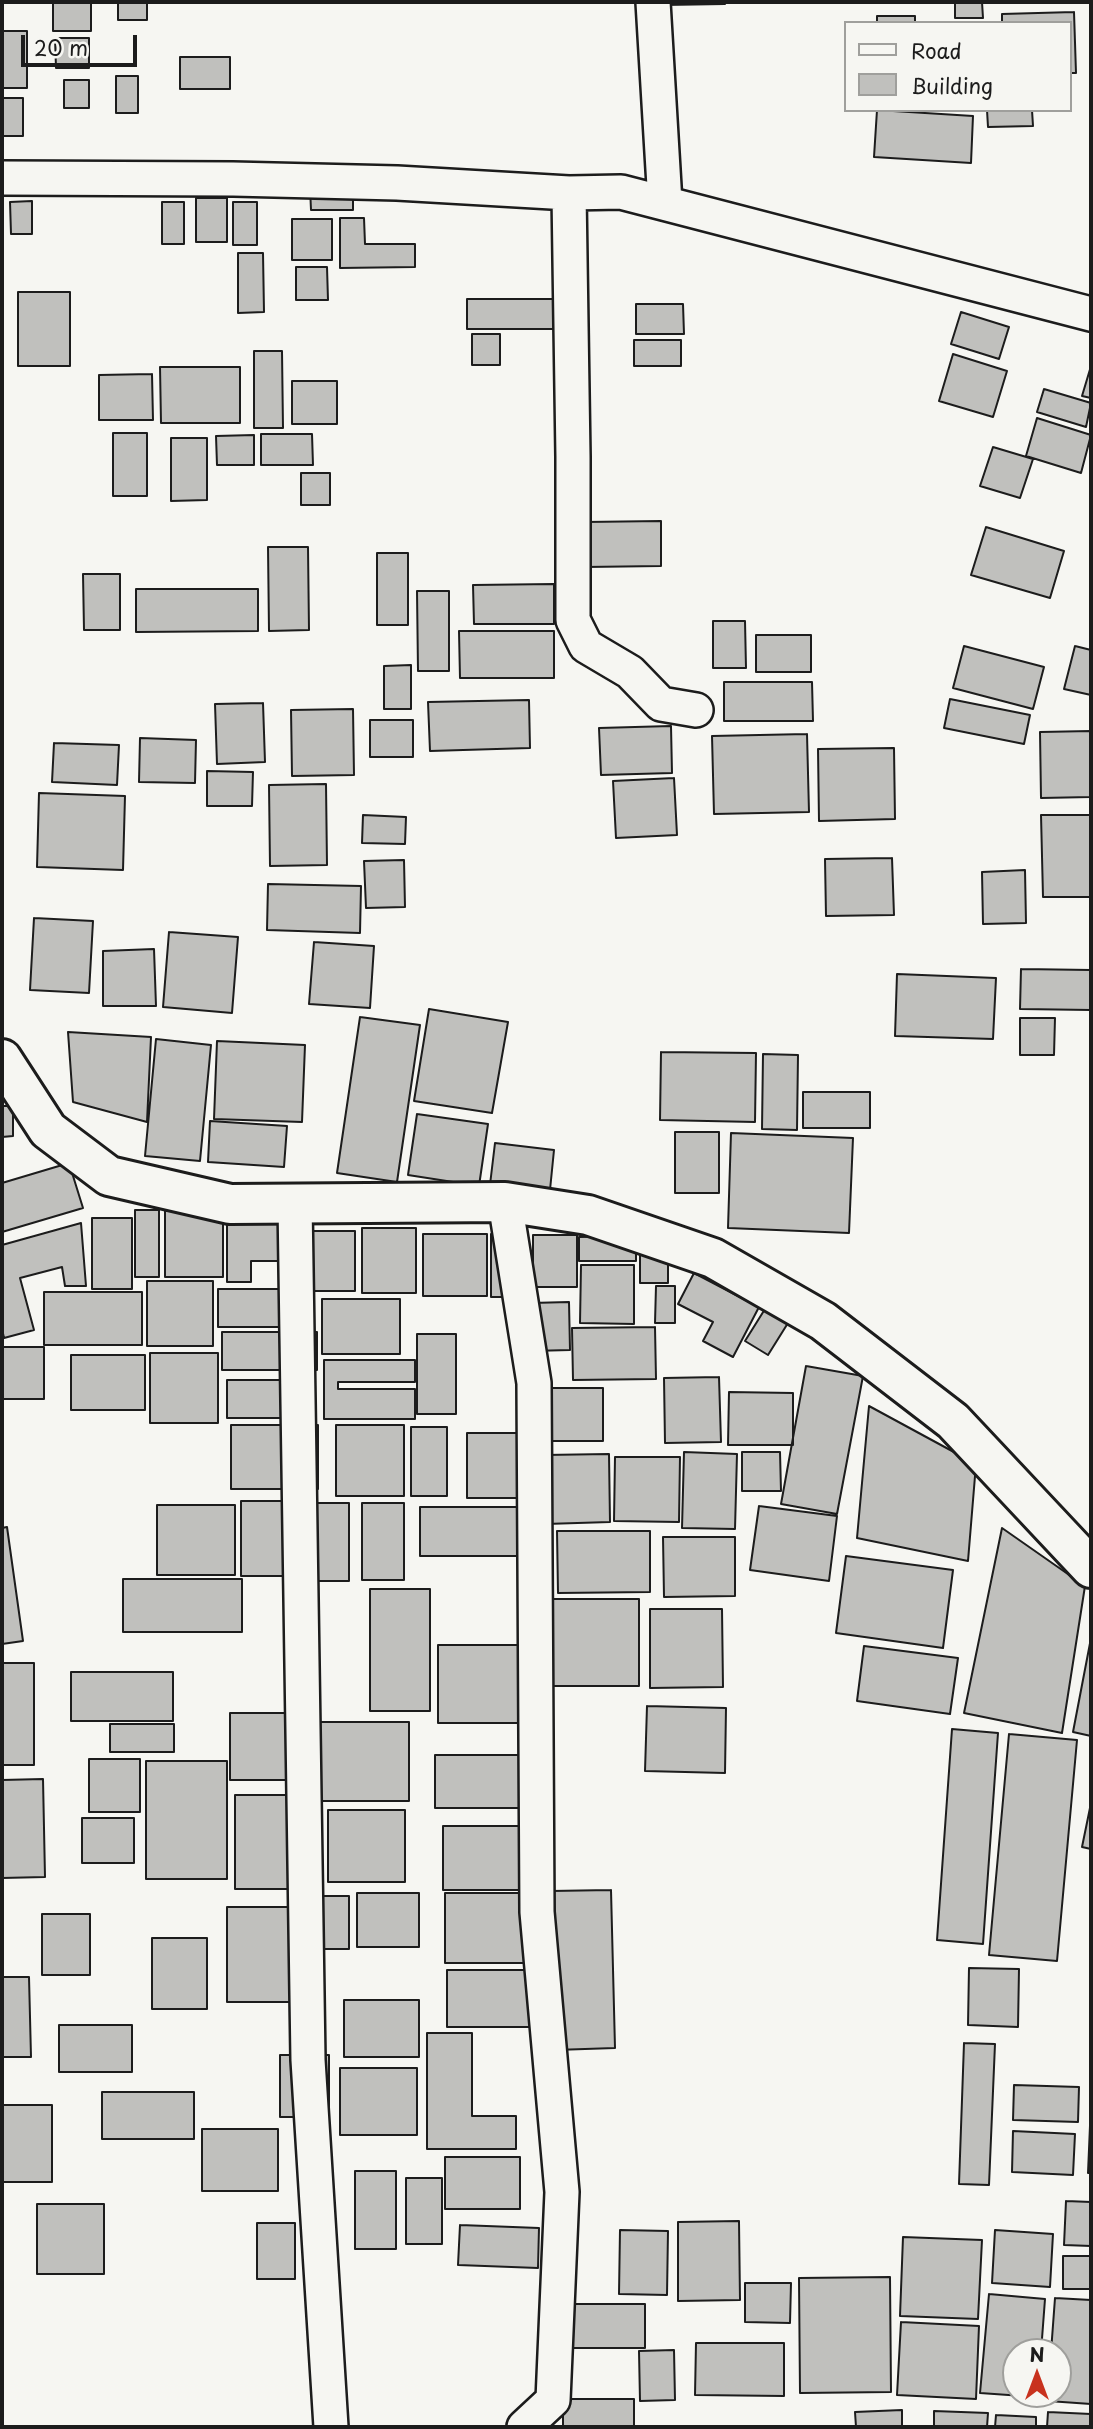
<!DOCTYPE html>
<style>
body{margin:0}
#map{position:relative;width:1093px;height:2429px;overflow:hidden;background:#f6f6f2;font-family:"Playpen Sans",sans-serif}
canvas{display:block}
.frame{position:absolute;inset:0;border:4px solid #1c1c1c;pointer-events:none}
.legend{position:absolute;left:844px;top:21px;width:228px;height:91px;box-sizing:border-box;background:#f6f6f2;border:2px solid #9f9f9c;margin:0;padding:9px 12px;list-style:none;font-size:21px;color:#1c1c1c}
.legend li{display:flex;align-items:center;gap:14px;height:35px}
.legend b{width:35px;border:2px solid #9f9f9c}
.north{position:absolute;left:1002px;top:2338px;width:70px;height:70px;box-sizing:border-box;background:#f6f6f2;border:2px solid #9f9f9c;border-radius:50%;rotate:0deg;font-size:19px;font-weight:700;line-height:28px;text-align:center;color:#1c1c1c}
.north::after{content:'';display:block;margin:auto;width:24px;height:32px;background:#c8321e;clip-path:polygon(50% 0,100% 100%,50% 72%,0 100%)}
.scale{position:absolute;left:21px;top:35px;width:116px;height:32px;box-sizing:border-box;border:4px solid #1c1c1c;border-top:0;padding-left:9px;font-size:21px;line-height:24px;white-space:nowrap;color:#1c1c1c;-webkit-text-stroke:5px #f6f6f2;paint-order:stroke}
</style>
<div id="map">
<canvas width="1093" height="2429"></canvas>
<div class="frame"></div>
<ul class="legend">
<li><b style="height:9px;background:#f6f6f2"></b>Road</li>
<li><b style="height:19px;background:#c0c0bd"></b>Building</li>
</ul>
<div class="north">N</div>
<div class="scale">20 m</div>
</div>
<script>
const g = document.querySelector('canvas').getContext('2d');
g.lineJoin = 'round';
function fillPath(path, color) { g.fillStyle = color; g.fill(path, 'evenodd'); }
const poly = rows => new Path2D(rows.map(r => 'M' + r).join(''));
function trace(path, color, width, dash) { g.strokeStyle = color; g.lineWidth = width; g.lineCap = dash ? 'butt' : 'round'; g.setLineDash(dash || []); g.stroke(path); }
const building = poly([
 [53,2,91,2,91,31,53,31,53,2],
 [118,2,147,2,147,20,118,20,118,2],
 [664,2,725,2,725,4,664,5,664,2],
 [955,2,982,2,983,18,955,18,955,2],
 [1074,12,1076,73,1070,73,1070,23,1002,23,1002,14,1074,12],
 [877,16,915,16,915,23,877,23,877,16],
 [2,31,27,31,27,88,2,88,2,31],
 [55,38,89,38,89,68,56,68,55,38],
 [180,57,230,57,230,89,180,89,180,57],
 [116,76,138,76,138,113,116,113,116,76],
 [64,80,89,80,89,108,64,108,64,80],
 [2,98,23,98,23,136,2,136,2,98],
 [877,110,973,116,971,163,874,157,877,110],
 [987,110,1032,110,1033,126,988,127,987,110],
 [310,187,353,187,353,210,311,210,310,187],
 [196,198,227,198,227,242,196,242,196,198],
 [32,201,32,234,11,234,10,202,32,201],
 [162,202,184,202,184,244,162,244,162,202],
 [233,202,257,202,257,245,233,245,233,202],
 [340,218,364,218,365,244,415,244,415,267,340,268,340,218],
 [292,219,332,219,332,260,292,260,292,219],
 [238,253,263,253,264,312,238,313,238,253],
 [296,267,327,267,328,300,296,300,296,267],
 [18,292,70,292,70,366,18,366,18,292],
 [467,299,554,299,555,329,467,329,467,299],
 [636,304,683,304,684,334,636,334,636,304],
 [961,312,1009,327,999,359,951,344,961,312],
 [472,334,500,334,500,365,472,365,472,334],
 [634,340,681,340,681,366,634,366,634,340],
 [254,351,282,351,283,428,254,428,254,351],
 [953,354,1007,371,993,417,939,401,953,354],
 [1091,366,1091,398,1082,396,1091,366],
 [160,367,240,367,240,423,161,423,160,367],
 [152,374,153,420,99,420,99,375,152,374],
 [292,381,337,381,337,424,292,424,292,381],
 [1044,389,1091,403,1086,427,1037,412,1044,389],
 [1037,418,1091,435,1081,473,1026,456,1037,418],
 [113,433,147,433,147,496,113,496,113,433],
 [261,434,312,434,313,465,261,465,261,434],
 [254,435,254,465,217,465,216,436,254,435],
 [171,438,207,438,207,500,171,501,171,438],
 [993,447,1033,459,1020,498,980,486,993,447],
 [301,473,330,473,330,505,301,505,301,473],
 [661,521,661,566,585,567,585,522,661,521],
 [986,527,1064,551,1050,598,971,575,986,527],
 [268,547,308,547,309,630,269,631,268,547],
 [377,553,408,553,408,625,377,625,377,553],
 [83,574,120,574,120,630,84,630,83,574],
 [554,584,554,624,474,624,473,585,554,584],
 [136,589,258,589,258,631,136,632,136,589],
 [417,591,449,591,449,671,418,671,417,591],
 [713,621,745,621,746,668,713,668,713,621],
 [459,631,554,631,554,678,460,678,459,631],
 [756,635,811,635,811,672,756,672,756,635],
 [964,646,1044,667,1033,709,953,688,964,646],
 [1075,646,1091,650,1091,695,1064,689,1075,646],
 [411,665,411,709,384,709,384,666,411,665],
 [724,682,812,682,813,721,724,721,724,682],
 [950,699,1030,715,1024,744,944,728,950,699],
 [529,700,530,748,430,751,428,702,529,700],
 [263,703,265,762,217,764,215,704,263,703],
 [353,709,354,775,292,776,291,710,353,709],
 [370,720,413,720,413,757,370,757,370,720],
 [671,726,672,773,601,775,599,728,671,726],
 [1091,731,1091,797,1041,798,1040,732,1091,731],
 [807,734,809,812,714,814,712,736,807,734],
 [140,738,196,740,195,783,139,782,140,738],
 [54,743,119,745,117,785,52,782,54,743],
 [894,748,895,819,819,821,818,749,894,748],
 [207,771,253,772,252,806,207,806,207,771],
 [674,778,677,835,616,838,613,781,674,778],
 [326,784,327,865,270,866,269,785,326,784],
 [39,793,125,796,123,870,37,867,39,793],
 [363,815,406,817,405,844,362,843,363,815],
 [1041,815,1091,815,1091,897,1043,897,1041,815],
 [892,858,894,915,826,916,825,859,892,858],
 [404,860,405,907,366,908,364,861,404,860],
 [1025,870,1026,923,983,924,982,872,1025,870],
 [268,884,361,886,360,933,267,930,268,884],
 [34,918,93,921,89,993,30,990,34,918],
 [169,932,238,937,232,1013,163,1007,169,932],
 [314,942,374,946,370,1008,309,1004,314,942],
 [154,949,156,1006,103,1006,103,951,154,949],
 [1021,969,1091,970,1091,1010,1020,1009,1021,969],
 [897,974,996,978,993,1039,895,1036,897,974],
 [429,1009,508,1022,492,1113,414,1101,429,1009],
 [360,1017,420,1025,397,1182,337,1173,360,1017],
 [1020,1018,1055,1018,1054,1055,1020,1055,1020,1018],
 [68,1032,151,1037,147,1122,73,1102,68,1032],
 [156,1039,211,1045,200,1161,145,1156,156,1039],
 [217,1041,305,1045,302,1122,214,1119,217,1041],
 [661,1052,756,1053,755,1122,660,1120,661,1052],
 [763,1054,798,1055,797,1130,762,1129,763,1054],
 [803,1092,870,1092,870,1128,803,1128,803,1092],
 [2,1106,13,1106,13,1136,2,1137,2,1106],
 [417,1114,488,1124,479,1186,408,1175,417,1114],
 [210,1121,287,1126,284,1167,208,1162,210,1121],
 [675,1132,719,1132,719,1193,675,1193,675,1132],
 [731,1133,853,1138,849,1233,728,1228,731,1133],
 [495,1143,554,1150,549,1200,489,1193,495,1143],
 [69,1163,83,1208,2,1232,2,1183,69,1163],
 [135,1210,159,1210,159,1277,135,1277,135,1210],
 [165,1211,223,1211,223,1277,165,1277,165,1211],
 [227,1215,305,1215,305,1261,251,1261,251,1282,227,1282,227,1215],
 [92,1218,132,1218,132,1289,92,1289,92,1218],
 [81,1223,86,1286,65,1286,62,1267,20,1278,34,1330,4,1338,2,1329,2,1245,81,1223],
 [362,1228,416,1228,416,1293,362,1293,362,1228],
 [312,1231,355,1231,355,1291,312,1291,312,1231],
 [423,1234,487,1234,487,1296,423,1296,423,1234],
 [491,1234,521,1234,521,1297,491,1297,491,1234],
 [533,1235,577,1235,577,1287,533,1287,533,1235],
 [636,1236,636,1261,579,1261,579,1237,636,1236],
 [668,1249,668,1283,640,1283,640,1250,668,1249],
 [581,1265,634,1265,634,1324,580,1323,581,1265],
 [694,1273,759,1307,733,1357,703,1341,713,1322,678,1304,694,1273],
 [147,1281,213,1281,213,1346,147,1346,147,1281],
 [656,1286,675,1286,675,1323,655,1323,656,1286],
 [218,1289,299,1289,299,1327,218,1327,218,1289],
 [44,1292,142,1292,142,1345,44,1345,44,1292],
 [322,1299,400,1299,400,1354,322,1354,322,1299],
 [569,1302,570,1350,531,1351,531,1303,569,1302],
 [765,1309,788,1323,768,1355,745,1341,765,1309],
 [655,1327,656,1379,573,1380,572,1328,655,1327],
 [222,1332,317,1332,317,1370,222,1370,222,1332],
 [417,1334,456,1334,456,1414,417,1414,417,1334],
 [2,1347,44,1347,44,1399,2,1399,2,1347],
 [150,1353,218,1353,218,1423,150,1423,150,1353],
 [71,1355,145,1355,145,1410,71,1410,71,1355],
 [324,1360,415,1360,415,1382,338,1382,338,1389,415,1389,415,1419,324,1419,324,1360],
 [806,1366,863,1376,837,1514,781,1504,806,1366],
 [719,1377,721,1442,665,1443,664,1378,719,1377],
 [227,1380,311,1380,311,1418,227,1418,227,1380],
 [545,1388,603,1388,603,1441,545,1441,545,1388],
 [729,1392,793,1393,793,1445,728,1445,729,1392],
 [869,1406,976,1464,968,1561,857,1538,869,1406],
 [231,1425,318,1425,318,1489,231,1489,231,1425],
 [336,1425,404,1425,404,1496,336,1496,336,1425],
 [411,1427,447,1427,447,1496,411,1496,411,1427],
 [467,1433,521,1433,521,1498,467,1498,467,1433],
 [684,1452,737,1454,735,1529,682,1528,684,1452],
 [742,1452,780,1452,781,1491,742,1491,742,1452],
 [609,1454,610,1522,545,1524,544,1455,609,1454],
 [615,1457,680,1457,679,1522,614,1521,615,1457],
 [241,1501,285,1501,285,1576,241,1576,241,1501],
 [297,1503,349,1503,349,1581,297,1581,297,1503],
 [362,1503,404,1503,404,1580,362,1580,362,1503],
 [157,1505,235,1505,235,1575,157,1575,157,1505],
 [759,1506,837,1516,829,1581,750,1570,759,1506],
 [420,1507,522,1507,522,1556,420,1556,420,1507],
 [7,1527,23,1641,2,1644,2,1528,7,1527],
 [1002,1528,1085,1586,1062,1733,964,1713,1002,1528],
 [557,1531,650,1531,650,1592,558,1593,557,1531],
 [663,1537,735,1537,735,1596,664,1597,663,1537],
 [846,1556,953,1570,943,1648,836,1633,846,1556],
 [123,1579,242,1579,242,1632,123,1632,123,1579],
 [370,1589,430,1589,430,1711,370,1711,370,1589],
 [545,1599,639,1599,639,1686,545,1686,545,1599],
 [650,1609,722,1609,723,1687,650,1688,650,1609],
 [1091,1638,1091,1736,1073,1732,1091,1638],
 [438,1645,521,1645,521,1723,438,1723,438,1645],
 [864,1646,958,1658,950,1714,857,1701,864,1646],
 [2,1663,34,1663,34,1765,2,1765,2,1663],
 [71,1672,173,1672,173,1721,71,1721,71,1672],
 [647,1706,726,1708,725,1773,645,1771,647,1706],
 [230,1713,307,1713,307,1780,230,1780,230,1713],
 [314,1722,409,1722,409,1801,314,1801,314,1722],
 [110,1724,174,1724,174,1752,110,1752,110,1724],
 [952,1729,998,1733,983,1944,937,1940,952,1729],
 [1009,1734,1077,1740,1057,1961,989,1955,1009,1734],
 [435,1755,524,1755,524,1808,435,1808,435,1755],
 [89,1759,140,1759,140,1812,89,1812,89,1759],
 [146,1761,227,1761,227,1879,146,1879,146,1761],
 [43,1779,45,1877,2,1878,2,1780,43,1779],
 [235,1795,296,1795,296,1889,235,1889,235,1795],
 [1091,1803,1091,1849,1082,1847,1091,1803],
 [328,1810,405,1810,405,1882,328,1882,328,1810],
 [82,1818,134,1818,134,1863,82,1863,82,1818],
 [443,1826,527,1826,527,1890,443,1890,443,1826],
 [611,1890,615,2048,555,2050,551,1891,611,1890],
 [357,1893,419,1893,419,1947,357,1947,357,1893],
 [445,1893,531,1893,531,1963,445,1963,445,1893],
 [320,1896,349,1896,349,1949,320,1949,320,1896],
 [227,1907,308,1907,308,2002,227,2002,227,1907],
 [42,1914,90,1914,90,1975,42,1975,42,1914],
 [152,1938,207,1938,207,2009,152,2009,152,1938],
 [969,1968,1019,1969,1018,2027,968,2025,969,1968],
 [447,1970,534,1970,534,2027,447,2027,447,1970],
 [2,1977,29,1977,31,2057,2,2057,2,1977],
 [344,2000,419,2000,419,2057,344,2057,344,2000],
 [59,2025,132,2025,132,2072,59,2072,59,2025],
 [427,2033,472,2033,472,2116,516,2116,516,2149,427,2149,427,2033],
 [964,2043,995,2044,989,2185,959,2184,964,2043],
 [280,2055,329,2055,329,2117,280,2117,280,2055],
 [340,2068,417,2068,417,2135,340,2135,340,2068],
 [1014,2085,1079,2087,1078,2122,1013,2120,1014,2085],
 [102,2092,194,2092,194,2139,102,2139,102,2092],
 [1091,2102,1091,2173,1088,2173,1091,2102],
 [2,2105,52,2105,52,2182,2,2182,2,2105],
 [202,2129,278,2129,278,2191,202,2191,202,2129],
 [1013,2131,1075,2134,1073,2175,1012,2172,1013,2131],
 [445,2157,520,2157,520,2209,445,2209,445,2157],
 [355,2171,396,2171,396,2249,355,2249,355,2171],
 [406,2178,442,2178,442,2244,406,2244,406,2178],
 [1066,2201,1091,2202,1091,2246,1064,2245,1066,2201],
 [37,2204,104,2204,104,2274,37,2274,37,2204],
 [739,2221,740,2300,678,2301,678,2222,739,2221],
 [257,2223,295,2223,295,2279,257,2279,257,2223],
 [460,2225,539,2228,538,2268,458,2265,460,2225],
 [620,2230,668,2231,667,2295,619,2294,620,2230],
 [995,2230,1053,2234,1050,2287,992,2283,995,2230],
 [903,2237,982,2240,978,2319,900,2316,903,2237],
 [1063,2256,1091,2256,1091,2289,1063,2289,1063,2256],
 [890,2277,891,2392,800,2393,799,2278,890,2277],
 [745,2283,791,2283,790,2323,745,2322,745,2283],
 [989,2294,1045,2299,1041,2352,1016,2352,1016,2394,1037,2394,1037,2397,980,2393,989,2294],
 [1055,2298,1091,2300,1091,2404,1048,2401,1048,2394,1058,2394,1058,2352,1051,2352,1055,2298],
 [564,2304,645,2304,645,2348,564,2348,564,2304],
 [901,2322,979,2326,976,2399,897,2395,901,2322],
 [696,2343,784,2343,784,2396,695,2395,696,2343],
 [674,2350,675,2400,640,2401,639,2351,674,2350],
 [563,2399,634,2399,634,2427,563,2427,563,2399],
 [902,2410,902,2427,856,2427,855,2412,902,2410],
 [934,2411,988,2413,987,2427,934,2427,934,2411],
 [1048,2412,1091,2414,1091,2427,1047,2427,1048,2412],
 [996,2415,1036,2417,1036,2427,995,2427,996,2415]
]);
fillPath(building, '#c0c0bd');
trace(building, '#1c1c1c', 2);
const street = poly([
 [653,2,665,203],
 [2,178,233,179,397,183,569,193,621,192,1091,314],
 [569,193,573,457,573,620,586,646,630,672,661,704,696,710],
 [505,1202,534,1383,537,1912,562,2192,553,2400,524,2427],
 [295,1203,308,2060,331,2427]
]);
const secondary = poly([
 [2,1059,48,1130,109,1176,230,1204,505,1202,588,1215,713,1258,823,1321,953,1421,1091,1568]
]);
trace(street, '#1c1c1c', 38);
trace(secondary, '#1c1c1c', 44);
trace(street, '#f6f6f2', 33);
trace(secondary, '#f6f6f2', 38);
</script>
